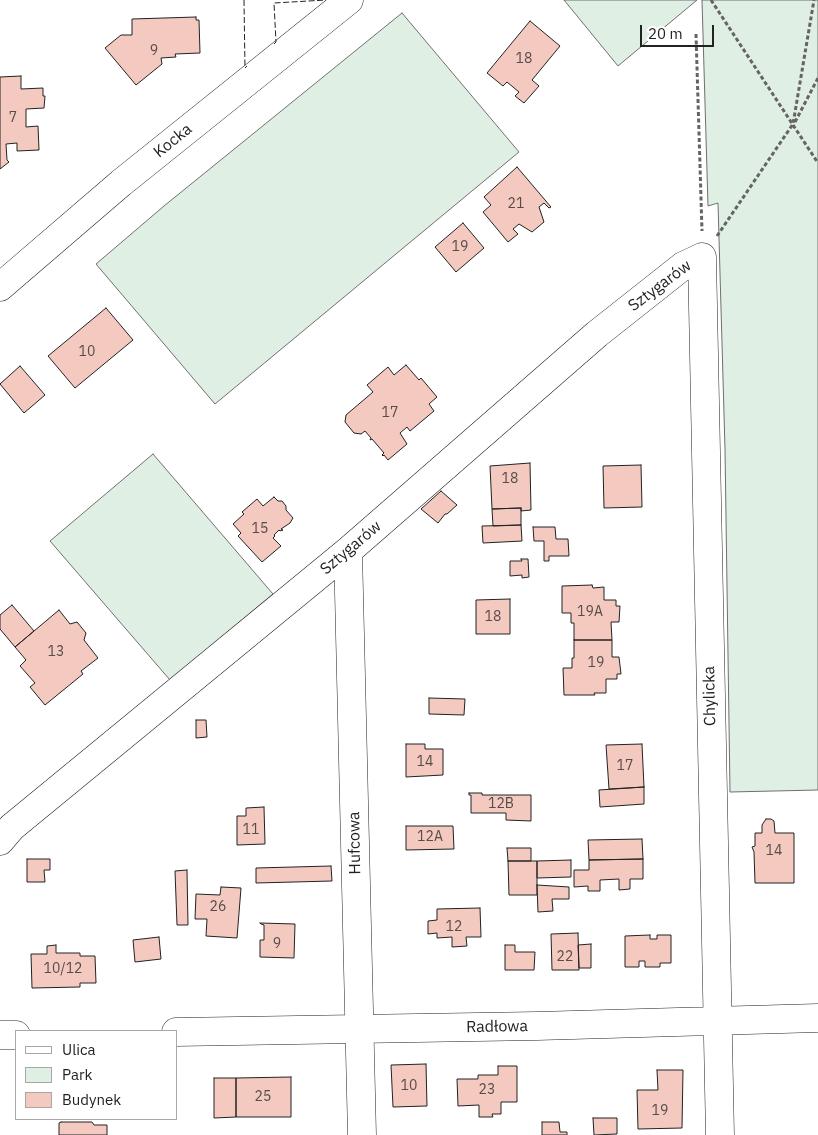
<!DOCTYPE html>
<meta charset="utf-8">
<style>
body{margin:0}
#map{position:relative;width:818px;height:1135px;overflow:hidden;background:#fff;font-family:"IBM Plex Sans",sans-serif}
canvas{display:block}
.legend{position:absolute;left:15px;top:1030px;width:162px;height:90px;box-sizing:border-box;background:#fff;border:1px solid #a7a7a7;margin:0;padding:6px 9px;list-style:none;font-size:15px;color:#222}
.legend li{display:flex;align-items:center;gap:10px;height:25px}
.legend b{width:25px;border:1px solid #a7a7a7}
.scale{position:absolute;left:640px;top:25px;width:74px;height:22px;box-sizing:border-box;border:2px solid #222;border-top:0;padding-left:6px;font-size:15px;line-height:18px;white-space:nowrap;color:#222;-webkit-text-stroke:4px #fff;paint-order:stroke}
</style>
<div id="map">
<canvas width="818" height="1135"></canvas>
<ul class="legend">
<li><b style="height:6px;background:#fff"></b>Ulica</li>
<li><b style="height:14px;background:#e0efe3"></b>Park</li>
<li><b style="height:14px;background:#f3c9c0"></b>Budynek</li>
</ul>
<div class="scale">20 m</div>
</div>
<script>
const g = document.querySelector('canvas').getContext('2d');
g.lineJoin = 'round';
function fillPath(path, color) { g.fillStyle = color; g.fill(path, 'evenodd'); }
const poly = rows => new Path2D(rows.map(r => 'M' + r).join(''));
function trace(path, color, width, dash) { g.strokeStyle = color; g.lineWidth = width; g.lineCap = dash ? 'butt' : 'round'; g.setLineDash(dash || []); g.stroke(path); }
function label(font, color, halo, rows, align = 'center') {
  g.font = font + ' "IBM Plex Sans",sans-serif'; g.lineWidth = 4; g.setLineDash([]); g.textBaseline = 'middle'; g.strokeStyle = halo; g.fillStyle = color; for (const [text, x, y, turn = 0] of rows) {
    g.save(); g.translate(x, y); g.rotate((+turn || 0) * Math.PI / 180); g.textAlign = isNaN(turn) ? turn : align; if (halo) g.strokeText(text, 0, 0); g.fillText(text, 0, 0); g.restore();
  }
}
const green = poly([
 [564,0,697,0,618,66,564,0],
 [702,0,818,0,818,790,730,792,725,449,718,203,708,206,702,0],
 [402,13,519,152,215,404,96,264,164,206,402,13],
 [153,454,273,594,170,680,50,541,153,454]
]);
fillPath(green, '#e0efe3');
trace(green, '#6f6f6f', 1);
const building = poly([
 [196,17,196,20,199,20,200,53,175,54,176,57,161,58,162,64,136,85,105,48,121,35,132,35,132,19,196,17],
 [530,21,560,46,532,80,539,86,524,103,515,96,519,92,507,82,503,86,487,73,530,21],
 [21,76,21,89,43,88,43,96,45,96,44,108,26,109,26,127,38,126,39,150,17,151,17,143,6,144,7,160,9,162,0,169,0,77,21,76],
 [517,167,551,207,549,208,544,203,539,207,544,222,532,232,519,224,513,229,518,234,508,242,483,212,491,205,484,197,517,167],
 [463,223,484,248,456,272,435,247,463,223],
 [106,308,133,340,75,388,48,356,106,308],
 [406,365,419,380,421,378,437,397,429,404,434,411,410,431,407,427,400,433,407,444,388,460,384,455,383,456,382,455,384,453,372,439,370,440,371,438,365,431,361,434,354,433,345,422,346,415,373,392,367,385,388,367,394,375,406,365],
 [20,366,45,395,24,413,0,384,20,366],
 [530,463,531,510,521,511,521,508,492,509,490,466,530,463],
 [641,465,642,507,604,508,603,466,641,465],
 [441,491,457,505,447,514,445,514,438,523,421,509,441,491],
 [274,497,278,501,282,501,286,506,286,510,293,518,290,523,281,529,283,530,280,531,279,530,274,535,275,536,273,538,281,546,262,562,238,536,241,533,233,524,244,514,242,512,257,499,263,506,274,497],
 [521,508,521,525,493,526,492,509,521,508],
 [521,525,522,541,483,543,482,526,521,525],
 [533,527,555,527,556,539,568,539,569,556,549,556,549,561,544,561,544,541,534,541,533,527],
 [521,559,528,559,529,577,522,578,522,575,510,576,510,561,522,561,521,559],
 [592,585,593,588,604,587,604,600,616,600,616,606,620,606,619,622,611,622,612,640,574,640,574,623,571,623,571,613,562,613,562,586,592,585],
 [510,599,510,634,476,634,476,600,510,599],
 [12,605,34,631,15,647,0,629,0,615,12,605],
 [59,610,70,624,77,622,86,633,84,640,98,658,81,671,83,674,45,705,30,687,35,683,20,666,26,660,15,647,59,610],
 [574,640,612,640,612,657,619,657,621,674,617,674,617,679,606,679,606,693,594,693,595,695,564,695,563,668,572,668,572,658,574,658,574,640],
 [429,698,465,699,464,715,429,714,429,698],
 [196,720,206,720,207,737,196,738,196,720],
 [406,744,425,744,425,749,443,749,443,775,406,777,406,744],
 [642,744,644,787,609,789,606,745,642,744],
 [644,787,644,804,600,807,599,790,644,787],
 [469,793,482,793,482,795,531,795,531,821,506,820,506,813,471,813,471,795,469,795,469,793],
 [264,807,265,844,237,845,237,816,246,816,246,808,264,807],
 [766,819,771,819,774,821,775,833,794,833,794,883,755,883,754,852,752,847,755,846,755,833,762,833,762,825,766,819],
 [406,826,453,826,454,849,406,850,406,826],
 [642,839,643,859,589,860,588,840,642,839],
 [507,848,531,848,531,861,508,861,507,848],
 [27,859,50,859,50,870,44,870,45,882,27,882,27,859],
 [643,859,643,879,630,879,630,889,619,890,619,879,600,880,600,891,588,891,588,886,574,887,574,870,589,870,589,860,643,859],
 [571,860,571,877,537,878,537,861,571,860],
 [508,861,537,861,537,895,509,895,508,861],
 [331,866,332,881,256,883,256,868,331,866],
 [187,870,188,925,177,925,175,871,187,870],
 [537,885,569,887,569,899,552,899,553,911,538,912,537,885],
 [221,887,241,888,237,938,206,936,207,919,195,919,196,894,220,895,221,887],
 [480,908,481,937,466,937,467,946,452,947,452,937,437,938,437,933,428,934,428,921,437,920,437,909,480,908],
 [260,923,295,924,294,958,260,957,260,940,264,940,264,925,261,924,260,923],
 [578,933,579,970,552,970,551,934,578,933],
 [650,935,650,939,657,939,657,935,671,935,671,963,660,963,660,967,645,967,645,961,639,961,639,967,625,967,625,936,650,935],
 [159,937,161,959,135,962,133,940,159,937],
 [591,944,591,968,579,968,578,945,591,944],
 [56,945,56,953,80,953,80,956,95,956,96,983,80,983,80,987,32,988,31,954,47,954,47,946,56,945],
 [505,945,515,945,515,952,535,952,534,970,505,970,505,945],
 [426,1064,427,1106,393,1107,391,1065,426,1064],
 [498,1066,517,1066,517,1102,501,1102,501,1114,492,1114,493,1117,479,1117,479,1105,458,1106,457,1079,478,1079,478,1075,498,1075,498,1066],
 [657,1070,683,1070,682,1128,638,1129,637,1090,658,1090,657,1070],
 [291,1077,291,1117,236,1117,236,1078,291,1077],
 [214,1078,236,1078,236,1117,214,1118,214,1078],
 [593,1118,617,1118,617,1134,594,1135,593,1118],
 [61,1122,92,1122,94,1125,107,1125,107,1135,59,1135,59,1123,61,1122],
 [542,1122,559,1122,560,1132,567,1132,567,1135,542,1135,542,1122]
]);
fillPath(building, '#f3c9c0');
trace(building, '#222', 1);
const minor = poly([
 [0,287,121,183,349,0],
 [348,551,362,1135],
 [0,841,12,827,348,551,597,334,683,266,702,257,720,1135],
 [176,1032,537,1026,818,1018],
 [0,1035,16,1035]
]);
trace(minor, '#222', 29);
trace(poly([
 [711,0,818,163],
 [696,34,702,231],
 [795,122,818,78],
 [717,236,793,124,814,0]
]), '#646464', 3, [4, 2.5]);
trace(minor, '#fff', 28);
trace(poly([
 [244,0,245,68,247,66],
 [274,44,276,42,274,3,326,0]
]), '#222', 1, [6, 2.5]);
label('14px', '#564c4a', null, [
 ["9",154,51],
 ["18",524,59],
 ["7",13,118],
 ["21",516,204],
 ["19",460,247],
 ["10",87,352],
 ["17",390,413],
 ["18",510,479],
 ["15",260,529],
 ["19A",590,612],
 ["18",493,617],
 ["13",56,652],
 ["19",596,663],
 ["14",425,762],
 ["17",625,766],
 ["12B",501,804],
 ["11",251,830],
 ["12A",430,837],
 ["14",774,851],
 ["26",218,907],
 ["12",454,927],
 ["9",277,944],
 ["22",565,957],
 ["10/12",63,969],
 ["10",409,1086],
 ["23",487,1090],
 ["25",263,1097],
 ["19",660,1111]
]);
label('16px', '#222', '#fff', [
 ["Kocka",173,141,-39],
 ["Sztygarów",660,286,-37],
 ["Sztygarów",351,548,-40],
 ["Chylicka",710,696,-91],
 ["Hufcowa",355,843,-91],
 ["Radłowa",497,1027,-1]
]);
</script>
